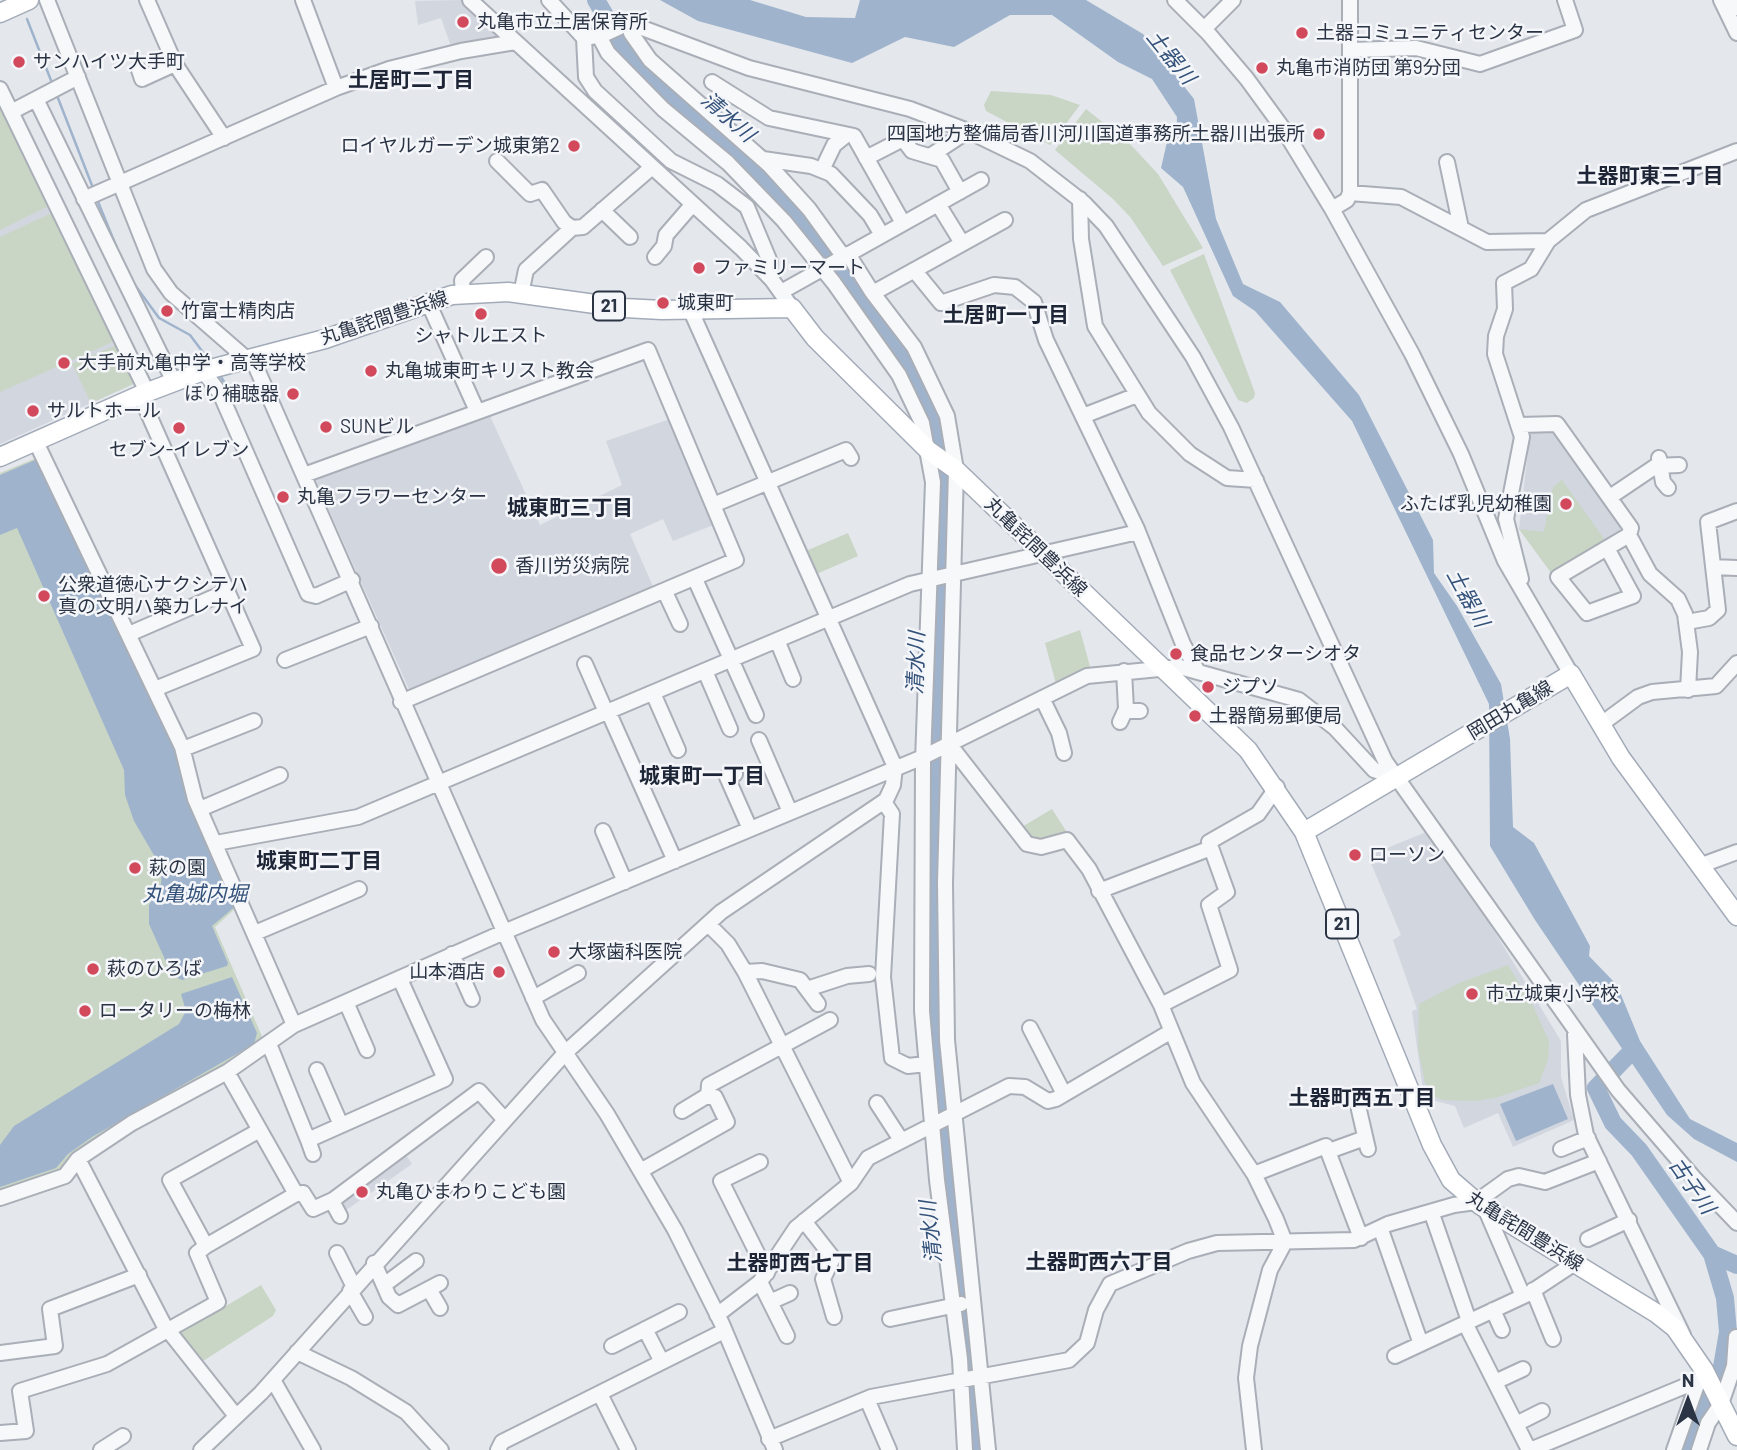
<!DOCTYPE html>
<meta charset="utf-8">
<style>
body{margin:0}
#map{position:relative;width:1737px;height:1450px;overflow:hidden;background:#e4e7ec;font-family:Barlow,sans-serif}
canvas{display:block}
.north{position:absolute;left:1653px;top:1366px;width:70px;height:70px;-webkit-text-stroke:5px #f4f6f9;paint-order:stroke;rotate:0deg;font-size:19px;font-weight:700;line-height:28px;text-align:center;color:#2b3445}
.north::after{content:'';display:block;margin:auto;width:24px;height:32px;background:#2b3445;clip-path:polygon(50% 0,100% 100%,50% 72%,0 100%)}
</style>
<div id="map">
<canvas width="1737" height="1450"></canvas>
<div class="north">N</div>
</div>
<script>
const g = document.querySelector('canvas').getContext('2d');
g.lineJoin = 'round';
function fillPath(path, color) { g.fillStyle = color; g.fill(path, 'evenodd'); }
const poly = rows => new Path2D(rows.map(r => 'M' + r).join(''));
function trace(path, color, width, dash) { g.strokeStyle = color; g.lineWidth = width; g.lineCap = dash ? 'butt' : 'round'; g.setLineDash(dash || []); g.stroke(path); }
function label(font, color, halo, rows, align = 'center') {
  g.font = font + ' Barlow,"Noto Sans JP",sans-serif'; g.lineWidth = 5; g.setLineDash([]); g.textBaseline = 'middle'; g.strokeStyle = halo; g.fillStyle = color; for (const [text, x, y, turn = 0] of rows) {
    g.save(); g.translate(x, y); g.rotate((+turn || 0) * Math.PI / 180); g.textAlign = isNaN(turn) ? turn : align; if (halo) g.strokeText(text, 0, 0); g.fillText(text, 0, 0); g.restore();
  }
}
fillPath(poly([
 [462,0,500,36,498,42,452,49,441,18,418,25,415,1],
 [0,101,138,382,0,444],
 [490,416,540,525,622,485,606,441,670,419,716,524,673,541,663,519,630,534,655,591,416,692,409,689,315,479],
 [1534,430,1554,430,1629,531,1552,574,1519,529,1530,434],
 [1426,832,1482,911,1561,1041,1561,1077,1574,1120,1513,1147,1498,1113,1464,1128,1455,1106,1428,1099,1423,1090,1412,1011,1417,1009,1393,940,1401,935,1368,856],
 [403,1151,412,1164,342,1213,339,1201]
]), '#d2d6de');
fillPath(poly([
 [991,91,1051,95,1080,105,1050,145,986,111,984,105],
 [0,101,51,205,0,230],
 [1086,109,1131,145,1158,174,1203,248,1163,266,1131,218,1113,199,1055,150],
 [54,212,117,340,0,392,0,237],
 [1204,254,1255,393,1254,398,1247,403,1238,400,1170,270],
 [119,344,138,382,91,403,72,364],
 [34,459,44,468,239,905,215,927,264,1041,64,1171,0,1195,0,473],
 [1562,480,1607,543,1552,574,1519,529,1544,532,1551,493,1554,486],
 [848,533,858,556,812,576,801,553],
 [1080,630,1091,670,1069,676,1056,684,1045,643],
 [1052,809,1068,834,1034,843,1020,828],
 [1508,965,1533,1006,1549,1041,1548,1060,1539,1083,1495,1098,1475,1101,1443,1100,1427,1093,1418,1048,1419,1004,1459,983],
 [261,1285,276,1310,273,1316,200,1363,176,1333,218,1306,221,1309]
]), '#c9d6c5');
fillPath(poly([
 [660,0,750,0,806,17,855,18,860,0,1086,0,1143,34,1194,99,1216,219,1243,284,1280,302,1359,395,1433,540,1434,573,1457,606,1501,684,1510,739,1513,827,1534,843,1590,946,1589,956,1617,985,1640,1041,1690,1119,1737,1143,1737,1162,1694,1139,1667,1115,1535,920,1490,846,1489,704,1352,421,1255,311,1233,296,1183,187,1161,168,1167,142,1176,142,1177,117,1152,79,1118,62,1052,15,1010,15,954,47,905,37,852,63,698,21],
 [35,460,44,468,175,740,238,904,212,926,228,963,227,966,182,980,172,975,149,924,149,905,161,884,162,869,134,821,125,795,124,770,17,528,0,535,0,475],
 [232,977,257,1033,254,1044,92,1137,68,1154,56,1168,0,1187,0,1145,14,1126,179,1024,186,1011,181,994],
 [1553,1084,1568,1119,1516,1141,1500,1104]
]), '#9fb4cc');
trace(poly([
 [27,19,52,83],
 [56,93,93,188],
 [96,197,119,253],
 [132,281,159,318,190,335,211,363],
 [219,374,225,383]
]), '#9fb4cc', 2.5);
trace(poly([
 [596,0,630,58,644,74,766,179,804,224,915,375,940,437,944,489,931,935,941,1102,977,1450],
 [1634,1049,1596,1088,1613,1123,1639,1150,1712,1254,1725,1298,1728,1332,1722,1367,1682,1450],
 [1712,1254,1737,1265]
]), '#9fb4cc', 18);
const minor = poly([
 [47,0,154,269,171,293,256,367,543,1020,607,1114,675,1230,722,1324,775,1450],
 [147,0,175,64,224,138],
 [303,0,336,88],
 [470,0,741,248,772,280,792,308],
 [549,0,584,38,603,35,629,23,749,68,910,109,968,131,1030,161,1084,203,1106,226,1193,357,1231,427,1385,761,1618,1090,1694,1178,1737,1223],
 [1175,0,1208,33,1247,79,1282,127,1332,209,1412,354,1461,454,1505,561,1571,674],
 [1721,0,1737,33],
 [1733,0,1737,8],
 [629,23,631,33,650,60,769,165,809,209,843,256],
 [1204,29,1233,0],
 [599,36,608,53,663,109,728,163,784,221,834,283,899,375,922,423,933,482,923,761,922,1011,937,1180,960,1359,965,1450],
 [584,38,586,77,595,91,671,161,717,184,747,207,770,262,769,277],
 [1350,50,1416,48,1480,64,1575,30,1565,0],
 [139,70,142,79,175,64],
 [712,82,769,118,854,136,903,223],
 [0,89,147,392],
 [36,99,174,382],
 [11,112,78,77],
 [930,156,968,131],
 [866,158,903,139,912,151,942,160,960,192],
 [763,159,811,166,831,174,870,215,882,235],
 [497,161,530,194,542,190,564,222,572,228],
 [1447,162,1461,228],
 [822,170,834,145,845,136],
 [1350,193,1401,197,1487,242,1548,241],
 [84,199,336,88,389,69,461,51,515,42],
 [1080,199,1081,239,1095,326,1149,413,1190,454,1227,478,1256,480],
 [938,204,962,243],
 [1332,209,1347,200,1350,193,1350,0],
 [602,210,630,237],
 [848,254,872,292,914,347,947,416,956,470,945,883,947,1040,988,1450],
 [655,257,664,246,666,235,692,205],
 [914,270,941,303,994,285,1015,287,1034,302,1046,340,1137,529,1183,644,1198,672],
 [781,292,981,180],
 [873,293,1005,220],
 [463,294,462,280,486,257],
 [521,294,526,270,572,228,583,227,651,168],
 [428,302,477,411],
 [203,371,220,393,308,594,316,596,352,580],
 [140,395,253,649,155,689],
 [1083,416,1137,395],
 [1520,425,1557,424,1631,528,1629,535,1607,548,1558,577,1587,613,1633,596,1607,548],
 [36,442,182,747,195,799,294,1025],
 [1659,458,1663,482,1668,488],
 [304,475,648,350,736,560,401,702],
 [1610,497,1656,466,1679,465],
 [713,505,846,450,851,458],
 [1629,535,1650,574,1678,599,1685,614,1690,652,1688,690],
 [1713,567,1737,568],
 [695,579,756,715],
 [1521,579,1506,519,1522,437,1495,354,1496,336,1505,309,1504,283,1531,269,1548,241,1586,210,1737,151],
 [665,592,680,624],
 [1687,622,1709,618,1718,610,1708,522,1737,511],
 [129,634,228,591],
 [777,640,793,679],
 [285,660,371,626],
 [585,664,606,712],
 [705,671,730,729],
 [653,693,678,750],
 [1042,698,1059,733,1064,753],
 [608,711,675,861],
 [1126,711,1140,711],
 [1120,722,1126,709,1124,671],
 [1600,725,1638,697,1652,692,1716,686,1737,663],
 [759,740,790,812],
 [950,745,1027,844,1041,847,1067,840,1089,869,1161,1005,1193,1083,1254,1174,1276,1219,1285,1242,1270,1270,1250,1346,1246,1378,1254,1450],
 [183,749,254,721],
 [735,774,727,777,750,829],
 [884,802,892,814,883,977,892,1058,908,1066,926,1064],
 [200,809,280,775],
 [603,831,625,882],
 [216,843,358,817,910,584,1138,532],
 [1699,866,1737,852],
 [1099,891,1211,848],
 [709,925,728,944,745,972,851,1183],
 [255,933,359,889],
 [452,954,472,999],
 [745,972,762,971,800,980,818,1004],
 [807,989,847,976,869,974],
 [533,998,578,973],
 [346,1002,367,1050],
 [1161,1005,1230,970,1209,905,1227,892,1209,842,1258,814,1277,787],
 [1030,1028,1064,1094],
 [1575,1034,1578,1095,1586,1135,1683,1335],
 [269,1044,308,1140,445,1079,400,979],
 [317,1070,341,1125],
 [708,1097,709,1085,830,1020],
 [877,1103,901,1140],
 [1359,1110,1368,1149],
 [308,1140,313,1154],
 [1561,1149,1588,1138],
 [1329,1151,1365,1138],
 [78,1159,164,1325,236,1416],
 [760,1162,721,1181,767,1273],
 [642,1170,727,1122,715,1097,705,1097,682,1111],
 [1254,1174,1326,1146,1361,1238],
 [296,1194,303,1193,313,1209,333,1200,479,1091,505,1120],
 [0,1198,65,1176,78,1159,132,1123,227,1072,294,1025,504,932,923,757,1087,676,1180,667,1299,700,1335,728,1374,770,1396,777],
 [332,1201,340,1216],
 [1485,1208,1523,1296],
 [1432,1214,1469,1321],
 [804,1221,833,1258,823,1279,834,1317],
 [1381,1230,1421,1344],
 [1588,1239,1629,1220],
 [206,1246,296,1194,227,1072],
 [337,1253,354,1287],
 [374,1263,389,1297,398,1305,440,1283],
 [760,1282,787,1336],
 [384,1285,416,1261],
 [429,1289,440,1308],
 [1533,1290,1553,1339],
 [350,1291,365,1317],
 [770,1302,790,1293],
 [1493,1310,1502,1330],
 [717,1315,760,1282,796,1228,851,1183,868,1158,1009,1086,1025,1087,1048,1101,1056,1099,1170,1032],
 [890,1319,961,1304],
 [1465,1323,1529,1450],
 [645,1329,662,1362],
 [612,1346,679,1312],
 [297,1352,351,1378,406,1412,441,1450],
 [0,1353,55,1346,50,1309,139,1275],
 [1395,1356,1528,1294,1575,1263],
 [273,1380,313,1450],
 [1495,1382,1523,1369],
 [600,1394,628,1450],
 [867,1399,889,1450],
 [1516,1424,1542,1411],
 [0,1433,26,1431,20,1391,107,1364,218,1302,197,1253,206,1246,170,1180,260,1130],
 [769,1439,871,1397,1069,1360,1087,1343,1096,1310,1110,1284,1188,1251,1217,1243,1354,1240,1388,1224,1454,1205,1476,1202,1508,1179,1519,1176,1545,1182,1599,1161],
 [101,1450,123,1436],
 [201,1450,261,1393,566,1052,721,912,886,800,893,785,895,767,691,311],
 [498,1450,502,1442,724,1331],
 [1530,1450,1707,1377],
 [1674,1450,1698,1382],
 [1699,1450,1708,1423,1721,1404,1734,1366,1736,1337]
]);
const major = poly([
 [0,13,29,0],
 [0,457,140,395,203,371,325,339,452,295,508,292,624,308,662,310,792,308,815,338,928,450,956,470,1248,750,1304,832,1432,1145,1451,1180,1480,1205,1656,1313,1675,1328,1704,1370,1737,1436],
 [1304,832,1571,674,1621,758,1737,916]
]);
trace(minor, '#a9aeb7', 18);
trace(major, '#a3abb8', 21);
trace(minor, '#f7f8fa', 14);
trace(major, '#fff', 18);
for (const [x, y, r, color] of [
 [463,22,7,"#d1495b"],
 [1302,33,7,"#d1495b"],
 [19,62,7,"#d1495b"],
 [1262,68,7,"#d1495b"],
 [1319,134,7,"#d1495b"],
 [574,146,7,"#d1495b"],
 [699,268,7,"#d1495b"],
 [663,303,7,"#d1495b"],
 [167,311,7,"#d1495b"],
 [481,314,7,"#d1495b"],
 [64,363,7,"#d1495b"],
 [371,371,7,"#d1495b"],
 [293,394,7,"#d1495b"],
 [33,411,7,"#d1495b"],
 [326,427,7,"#d1495b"],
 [179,428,7,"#d1495b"],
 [283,497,7,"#d1495b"],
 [1566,504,7,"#d1495b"],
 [499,566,9,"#d1495b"],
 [44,596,7,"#d1495b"],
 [1176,654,7,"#d1495b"],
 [1208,687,7,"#d1495b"],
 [1195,716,7,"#d1495b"],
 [1355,855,7,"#d1495b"],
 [135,868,7,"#d1495b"],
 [554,952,7,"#d1495b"],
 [93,969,7,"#d1495b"],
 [499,972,7,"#d1495b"],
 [1472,994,7,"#d1495b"],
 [85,1011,7,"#d1495b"],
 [362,1192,7,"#d1495b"]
]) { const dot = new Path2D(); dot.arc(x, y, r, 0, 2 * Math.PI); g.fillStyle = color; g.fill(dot); trace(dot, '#f4f6f9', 2.5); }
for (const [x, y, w] of [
 [609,306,32],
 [1342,924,32]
]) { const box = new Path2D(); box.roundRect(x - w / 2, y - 14.5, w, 29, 5); g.fillStyle = '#f4f6f9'; g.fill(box); trace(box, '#2b3445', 2); }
label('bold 18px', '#2b3445', null, [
 ["21",609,306],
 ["21",1342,924]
]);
label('19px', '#2b3445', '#f4f6f9', [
 ["丸亀市立土居保育所",477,22],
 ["土器コミュニティセンター",1316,33],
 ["サンハイツ大手町",33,62],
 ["丸亀市消防団 第9分団",1276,68],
 ["四国地方整備局香川河川国道事務所土器川出張所",1305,134,"right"],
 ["ロイヤルガーデン城東第2",560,146,"right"],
 ["ファミリーマート",713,268],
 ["城東町",677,303],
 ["竹富士精肉店",181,311],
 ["シャトルエスト",481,336,"center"],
 ["大手前丸亀中学・高等学校",78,363],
 ["丸亀城東町キリスト教会",385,371],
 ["ほり補聴器",279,394,"right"],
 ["サルトホール",47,411],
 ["SUNビル",340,427],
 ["セブン-イレブン",179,450,"center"],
 ["丸亀フラワーセンター",297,497],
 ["ふたば乳児幼稚園",1552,504,"right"],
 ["香川労災病院",515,566],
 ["公衆道徳心ナクシテハ",58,585],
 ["真の文明ハ築カレナイ",58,607],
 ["食品センターシオタ",1190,654],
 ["ジプソ",1222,687],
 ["土器簡易郵便局",1209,716],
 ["ローソン",1369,855],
 ["萩の園",149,868],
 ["大塚歯科医院",568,952],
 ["萩のひろば",107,969],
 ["山本酒店",485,972,"right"],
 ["市立城東小学校",1486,994],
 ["ロータリーの梅林",99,1011],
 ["丸亀ひまわりこども園",376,1192]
], 'left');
label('19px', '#2b3445', '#f4f6f9', [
 ["丸亀詫間豊浜線",384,318,-18],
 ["丸亀詫間豊浜線",1036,547,44],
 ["岡田丸亀線",1510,710,-31],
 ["丸亀詫間豊浜線",1525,1231,32]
]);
label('italic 21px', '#34527a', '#f4f6f9', [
 ["土器川",1171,57,51],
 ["清水川",728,117,41],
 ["土器川",1468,598,61],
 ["清水川",916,663,-88],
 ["丸亀城内堀",195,894],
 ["古子川",1692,1186,55],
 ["清水川",931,1232,-96]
]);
label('bold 21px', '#1d2536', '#f4f6f9', [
 ["土居町二丁目",411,80],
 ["土器町東三丁目",1650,176],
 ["土居町一丁目",1006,315],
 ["城東町三丁目",570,508],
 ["城東町一丁目",702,776],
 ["城東町二丁目",319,861],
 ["土器町西五丁目",1362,1098],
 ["土器町西六丁目",1099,1262],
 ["土器町西七丁目",800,1263]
]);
</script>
